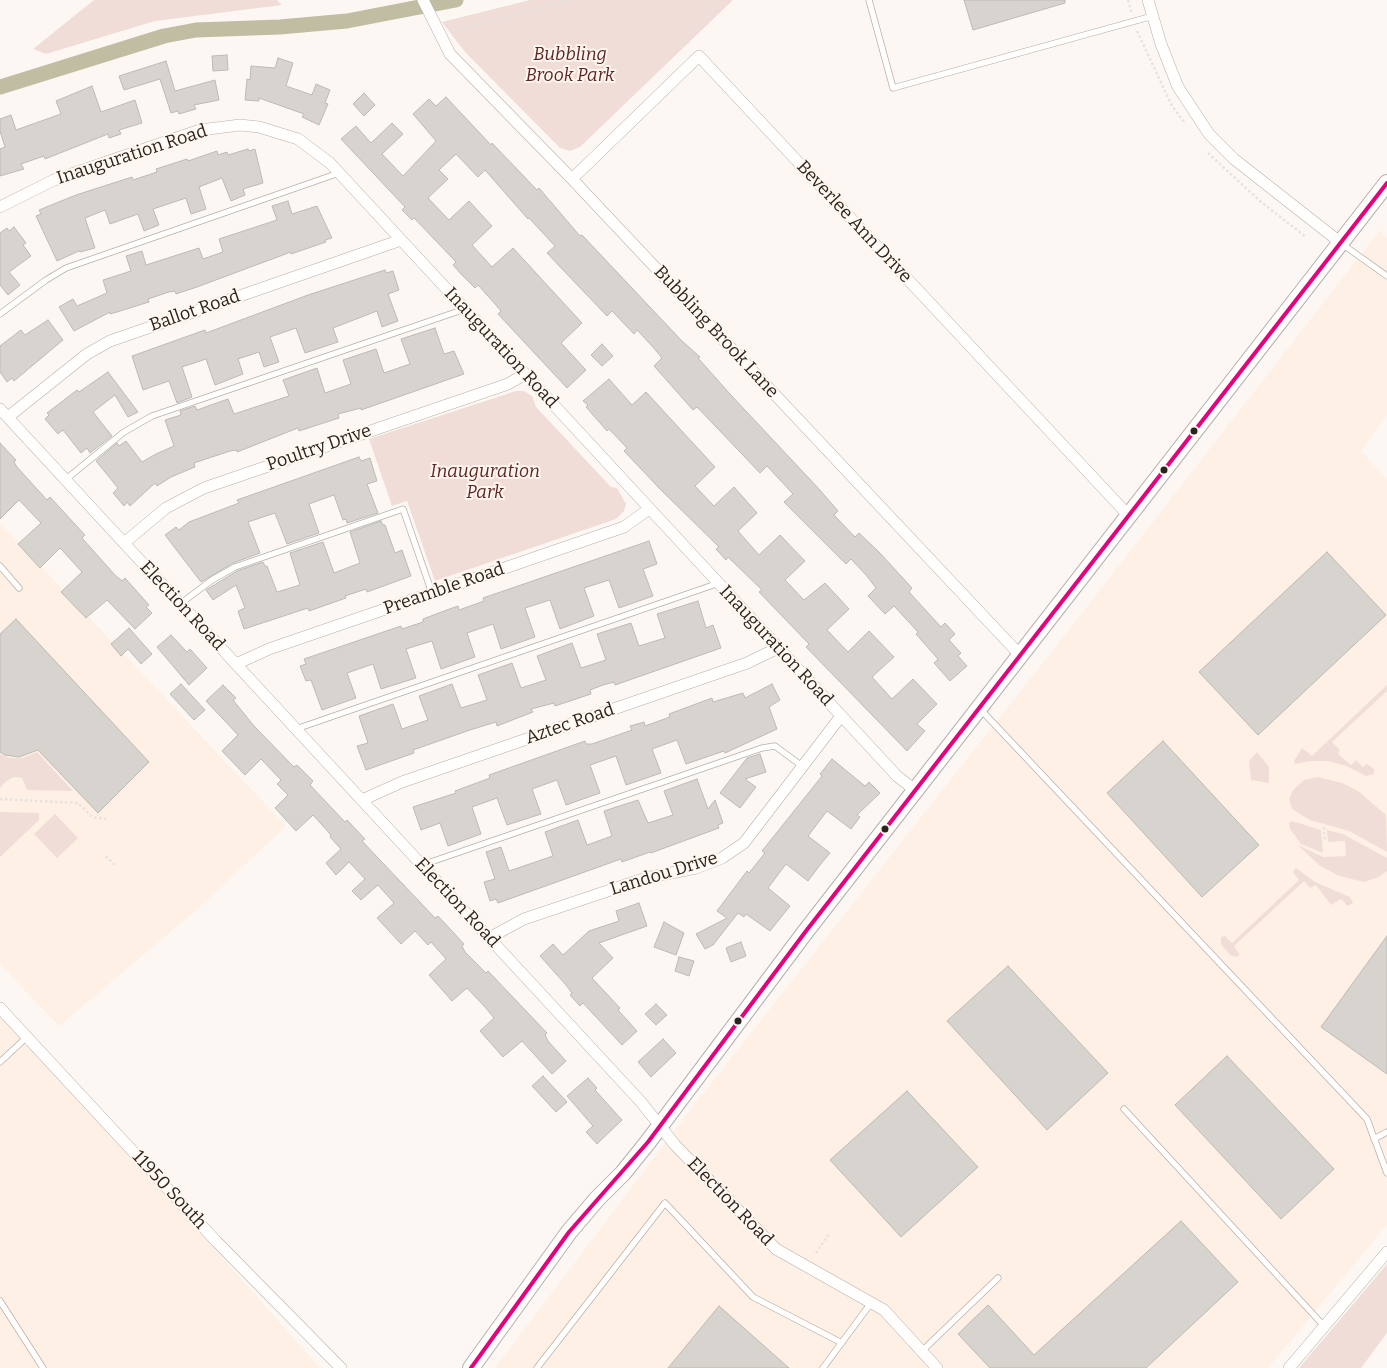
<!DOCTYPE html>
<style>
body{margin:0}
canvas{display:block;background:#fcf7f2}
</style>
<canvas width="1387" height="1368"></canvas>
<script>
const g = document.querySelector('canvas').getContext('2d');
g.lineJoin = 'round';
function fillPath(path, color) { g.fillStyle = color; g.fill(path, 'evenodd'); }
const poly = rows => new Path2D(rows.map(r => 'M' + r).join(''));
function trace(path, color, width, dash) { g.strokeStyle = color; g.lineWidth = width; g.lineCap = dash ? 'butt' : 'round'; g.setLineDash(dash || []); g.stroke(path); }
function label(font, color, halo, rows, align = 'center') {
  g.font = font + ' Bitter,serif'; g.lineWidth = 4; g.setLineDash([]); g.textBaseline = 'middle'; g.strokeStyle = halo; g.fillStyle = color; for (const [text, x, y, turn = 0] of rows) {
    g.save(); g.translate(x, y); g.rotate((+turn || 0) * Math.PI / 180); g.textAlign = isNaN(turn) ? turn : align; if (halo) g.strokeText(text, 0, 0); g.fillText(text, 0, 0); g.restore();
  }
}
fillPath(poly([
 [1380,230,1387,238,1387,415,1361,451,1387,479,1387,1225,1268,1368,495,1368,691,1109,1090,603],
 [0,523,286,826,194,912,59,1026,0,964],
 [0,1007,320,1368,0,1368]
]), '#fef0e4');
fillPath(poly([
 [94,0,277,0,282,5,155,21,46,54,33,49],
 [530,0,733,0,580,147,570,151,560,148,465,52,442,22],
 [516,391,524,391,532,396,536,407,611,487,617,488,626,504,624,511,616,519,435,581,407,501,392,506,369,439],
 [1387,685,1387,691,1332,742,1340,750,1338,754,1351,765,1356,760,1363,767,1367,764,1374,769,1374,774,1366,776,1346,766,1328,761,1310,761,1295,764,1294,761,1302,748,1312,756],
 [37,752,73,791,27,790,22,778,14,777,5,782,0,788,0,754,10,758,23,758],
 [1257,752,1269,767,1269,783,1251,780,1249,761],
 [1318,777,1342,783,1358,791,1386,815,1387,852,1349,831,1310,820,1292,809,1289,799,1293,790,1304,780],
 [0,812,39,813,39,820,0,857],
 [55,814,78,838,57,858,34,834],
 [1292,821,1321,830,1323,853,1301,844,1290,829,1289,823],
 [1327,830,1343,834,1387,858,1387,871,1379,877,1364,882,1339,876,1319,865,1298,845,1323,857,1346,856,1345,841,1328,842],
 [1296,868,1315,882,1350,897,1353,903,1348,906,1341,899,1331,905,1316,885,1310,888,1304,881,1234,946,1240,955,1236,957,1230,955,1221,944,1221,937,1225,936,1232,943,1299,880,1293,872],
 [1387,1264,1387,1333,1361,1368,1299,1368]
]), '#f1ddd8');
trace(poly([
 [0,87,164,36,196,30,280,27,347,21,456,0]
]), '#c0bda2', 15);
const building = poly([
 [964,0,1065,0,1065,3,973,30,964,0],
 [227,55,228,70,213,71,212,56,227,55],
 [278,58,293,63,286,86,312,95,316,84,330,90,325,103,328,104,319,125,302,117,304,114,259,98,259,101,245,100,247,79,250,80,251,66,275,68,278,58],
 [166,61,175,91,215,80,219,100,194,105,196,109,179,114,178,111,171,113,160,79,124,90,119,76,166,61],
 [92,86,101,112,135,100,142,123,119,130,121,134,109,138,108,134,45,159,44,156,21,164,24,169,0,176,0,149,5,147,0,131,0,119,11,115,16,130,61,114,56,101,92,86],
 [364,93,375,105,364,116,353,104,364,93],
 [446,97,491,145,492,143,537,190,539,188,580,236,582,235,681,340,700,357,698,358,730,394,819,489,838,511,834,515,855,537,859,533,879,552,912,588,909,592,941,627,945,623,955,634,949,640,961,653,958,656,967,666,950,681,934,663,938,659,916,634,918,632,894,606,885,614,868,596,876,588,866,575,851,559,846,564,784,502,793,494,767,466,760,473,697,407,693,410,654,366,662,358,652,346,637,330,634,334,612,311,607,316,564,271,547,253,555,246,529,218,528,219,485,170,478,177,456,154,439,170,448,179,428,198,449,220,469,201,492,226,472,245,492,267,513,248,582,323,561,343,586,370,567,388,498,314,501,311,495,304,478,285,475,288,461,274,453,265,456,262,414,218,412,220,402,210,405,207,341,139,356,126,371,143,392,123,403,134,382,154,403,176,436,141,413,114,429,99,436,106,446,97],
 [248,149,249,151,255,149,263,183,243,189,245,195,231,201,222,178,199,187,206,209,191,214,186,198,153,209,159,225,144,231,138,214,110,224,105,210,85,218,95,248,80,252,79,251,57,261,36,216,41,214,39,210,76,195,132,177,133,180,157,172,156,169,187,159,188,161,217,151,218,155,227,152,228,155,248,149],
 [288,201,292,214,317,206,332,238,325,240,326,242,291,254,291,252,197,287,176,294,175,291,169,292,148,299,149,302,117,312,110,314,110,312,74,331,59,307,73,299,77,306,107,293,103,280,131,271,126,256,142,251,146,265,199,248,203,259,223,252,219,239,277,220,272,206,288,201],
 [14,227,26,243,23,245,31,256,9,272,20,285,8,295,0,285,0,233,7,228,9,231,14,227],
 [385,270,386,273,393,271,399,290,388,294,398,321,382,327,377,311,333,328,338,342,305,353,296,328,270,337,279,362,264,367,259,352,238,359,243,374,215,385,206,359,182,367,192,397,177,403,169,381,143,390,132,356,205,330,206,333,308,295,385,270],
 [48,320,63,340,14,381,12,378,7,382,0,372,0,346,21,330,25,335,48,320],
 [435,328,444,354,454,351,464,374,361,410,361,408,338,414,339,418,299,431,298,428,237,452,237,450,230,451,194,463,195,467,171,477,157,486,155,483,130,506,127,502,124,506,113,493,118,488,96,461,117,443,119,446,126,441,142,462,156,454,174,446,165,420,181,415,180,411,195,406,197,410,228,399,234,414,289,396,283,380,317,368,325,393,351,384,343,360,376,349,384,373,410,364,401,339,435,328],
 [602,344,613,356,602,366,591,355,602,344],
 [108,372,138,412,128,417,115,395,93,412,112,436,90,453,87,448,81,453,63,430,58,434,45,419,49,415,47,413,77,390,79,392,108,372],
 [609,379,632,405,646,392,715,467,695,486,714,506,734,487,757,513,738,531,759,555,780,535,805,561,785,580,804,600,825,583,849,609,827,630,848,652,869,631,894,657,872,677,892,699,913,679,937,704,917,724,925,731,907,751,806,647,809,644,759,592,762,590,728,557,726,560,716,549,719,547,660,489,624,451,627,448,609,429,607,431,586,407,588,405,583,401,609,379],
 [0,443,16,460,14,462,17,467,47,500,50,497,85,535,82,538,115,575,122,581,125,578,149,605,146,607,152,613,135,629,107,600,86,618,61,592,82,572,60,548,40,568,18,544,41,523,19,500,0,519,0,443],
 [359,457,361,461,370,458,377,481,367,484,378,513,347,523,346,519,343,520,334,495,309,504,319,533,287,544,275,513,248,522,260,553,233,563,201,582,165,535,176,527,179,530,189,522,239,503,237,500,359,457],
 [381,521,383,525,385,525,395,553,402,550,411,576,367,592,366,589,345,596,346,598,309,611,308,608,244,629,238,611,245,608,236,585,213,600,206,590,237,571,263,562,265,566,267,566,277,592,300,585,290,553,323,542,334,573,360,563,350,532,381,521],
 [649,541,657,564,643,569,653,596,619,608,609,580,584,588,594,616,560,629,550,600,525,608,535,637,501,649,493,624,467,633,475,657,441,669,432,641,406,649,416,678,381,689,373,664,347,673,356,698,322,710,311,680,306,681,300,666,306,664,304,659,401,626,402,629,423,622,423,619,444,611,458,606,459,610,484,601,483,598,649,541],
 [1327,552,1386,615,1258,735,1199,672,1327,552],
 [698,601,706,628,713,625,721,648,615,685,614,682,603,685,590,690,591,694,555,706,554,703,531,709,533,712,497,726,496,722,470,730,413,750,414,753,366,770,357,746,368,743,359,716,393,704,402,729,428,720,419,696,452,684,461,708,487,700,478,675,512,663,521,688,546,680,537,656,572,643,581,668,606,660,597,634,631,623,639,646,665,638,657,614,698,601],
 [16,619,149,762,98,813,38,750,19,757,5,755,0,752,0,634,16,619],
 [129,628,152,654,141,664,128,649,121,656,111,644,129,628],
 [171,635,187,652,190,649,207,668,189,685,157,647,171,635],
 [181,684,205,710,194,720,170,694,181,684],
 [772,684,780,700,769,707,777,729,725,753,724,751,686,764,677,740,652,749,661,773,626,785,616,756,590,765,600,793,566,805,557,780,532,789,541,814,507,825,497,798,472,807,481,834,448,846,440,823,421,830,413,807,456,793,455,791,490,778,489,775,585,741,586,744,592,744,632,730,630,726,644,722,645,726,670,717,669,714,712,698,713,702,743,693,745,698,772,684],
 [223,685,236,698,233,700,254,726,294,767,297,765,313,781,310,785,345,822,347,820,365,839,362,841,435,918,438,916,452,931,464,944,462,946,465,952,486,973,488,971,547,1033,545,1035,548,1041,566,1061,552,1074,522,1041,503,1057,480,1031,494,1018,485,1007,467,988,452,1001,429,975,446,959,431,942,428,945,415,931,401,944,377,918,394,903,378,885,361,900,352,891,365,879,349,862,336,875,326,863,341,849,330,837,331,835,313,815,296,831,275,808,288,795,277,784,281,780,261,759,245,775,222,751,238,735,206,701,223,685],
 [1163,741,1259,845,1202,897,1107,793,1163,741],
 [760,754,766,772,745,779,756,787,740,808,720,793,747,758,760,754],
 [832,759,865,786,869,782,880,793,857,815,860,817,851,829,827,811,808,836,830,853,820,865,808,881,786,864,768,888,790,906,770,931,746,914,744,917,738,913,713,945,705,949,696,934,727,918,717,911,747,871,749,873,765,853,762,851,822,776,820,774,832,759],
 [697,779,708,809,715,800,723,823,718,825,719,828,651,853,650,852,622,862,621,859,498,903,496,899,490,901,484,882,495,879,486,852,501,847,509,871,553,856,545,832,578,820,587,845,612,836,604,811,638,800,648,823,673,815,664,791,697,779],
 [639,903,647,926,599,943,613,958,592,978,620,1008,618,1010,637,1031,622,1045,583,1003,580,1006,570,995,572,993,566,985,540,956,553,944,563,955,589,931,619,921,616,911,639,903],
 [664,922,684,933,676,955,654,947,664,922],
 [1387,936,1387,1074,1321,1027,1387,936],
 [741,942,746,956,731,962,726,948,741,942],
 [679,957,694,961,689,976,675,971,679,957],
 [1008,966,1108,1073,1047,1130,947,1021,1008,966],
 [656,1004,667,1015,656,1025,645,1014,656,1004],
 [663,1039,676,1053,651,1077,638,1062,663,1039],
 [1227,1056,1334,1169,1281,1219,1175,1105,1227,1056],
 [543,1076,567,1102,556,1112,532,1086,543,1076],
 [588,1078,597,1088,595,1090,622,1120,597,1144,586,1132,593,1126,567,1096,588,1078],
 [907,1091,978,1167,901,1237,830,1160,907,1091],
 [1181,1221,1238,1282,1146,1368,990,1368,958,1334,988,1305,1034,1355,1181,1221],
 [719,1306,789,1368,668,1368,719,1306]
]);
fillPath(building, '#d7d3ce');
trace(building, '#bdbab5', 1);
const lane = poly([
 [869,0,893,88,1153,16],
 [1342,244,1387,276],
 [0,314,46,280,66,268,339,173],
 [65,480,124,432,152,416,465,309],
 [0,566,19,588],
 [180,604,212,580,235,567,403,509,432,593],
 [981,710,1367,1119,1387,1173],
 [296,729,719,583],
 [422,865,762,748,775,746,802,766],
 [0,1062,27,1037],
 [1124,1109,1324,1326],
 [1374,1139,1387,1132],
 [0,1301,43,1368],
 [922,1351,998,1278],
 [537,1368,665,1203,753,1297,842,1343],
 [823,1368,871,1303]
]);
const street = poly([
 [423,0,450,54,572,179,1021,656],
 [1148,0,1161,44,1178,87,1209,134,1234,159,1341,243],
 [572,179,699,56,1130,517],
 [0,207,54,180,200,130,240,125,259,127,298,139,330,163,897,776,916,791],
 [0,409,641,1102,675,1145,776,1249,884,1310,937,1368],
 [8,417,87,354,110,341,401,240],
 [124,543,166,508,204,488,508,384,525,374],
 [236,664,269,649,624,527,649,509],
 [362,800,402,782,747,663,778,648],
 [489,938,524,919,646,878,696,868,722,858,744,843,841,716],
 [0,1008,216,1241,341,1368],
 [1289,1368,1387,1252]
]);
const secondary = poly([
 [471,1368,569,1232,597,1199,623,1173,648,1142,806,931,1387,183]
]);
trace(lane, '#b5b1ac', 7);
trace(street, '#b5b1ac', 12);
trace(secondary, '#b5b1ac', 18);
trace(poly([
 [1128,0,1132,14],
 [454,31,568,0],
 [1137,31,1172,106,1185,123],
 [688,44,686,37,708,16,717,0],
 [1208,153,1261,202,1306,237],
 [0,799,78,803,92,817,106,819],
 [1324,827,1325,842],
 [106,856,116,866],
 [816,1253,829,1234]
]), '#e5e3e2', 2.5, [2.5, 2.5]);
trace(lane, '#fffefd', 5.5);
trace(street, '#fffefd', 11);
trace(secondary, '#fffefd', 16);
trace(poly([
 [471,1368,569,1232,648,1142,806,931,1387,183]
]), '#e5007d', 4);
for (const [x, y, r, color] of [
 [1194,431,4.5,"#29241f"],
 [1164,470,4.5,"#29241f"],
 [885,829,4.5,"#29241f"],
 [738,1021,4.5,"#29241f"]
]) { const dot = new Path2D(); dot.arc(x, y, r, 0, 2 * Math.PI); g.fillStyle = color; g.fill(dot); trace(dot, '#fff7ef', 2); }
label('italic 18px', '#5c2521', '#fff7ef', [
 ["Bubbling",570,55],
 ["Brook Park",570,76],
 ["Inauguration",485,472],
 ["Park",485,493]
]);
label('18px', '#29241f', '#fff7ef', [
 ["Inauguration Road",132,155,-18],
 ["Beverlee Ann Drive",854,222,47],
 ["Ballot Road",195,311,-19],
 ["Bubbling Brook Lane",716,332,47],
 ["Inauguration Road",501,348,47],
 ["Poultry Drive",319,448,-19],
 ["Preamble Road",444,589,-19],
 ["Election Road",182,606,47],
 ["Inauguration Road",776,646,47],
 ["Aztec Road",570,724,-19],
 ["Landou Drive",664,874,-17],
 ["Election Road",457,903,47],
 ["11950 South",169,1190,47],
 ["Election Road",730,1202,46]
]);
</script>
